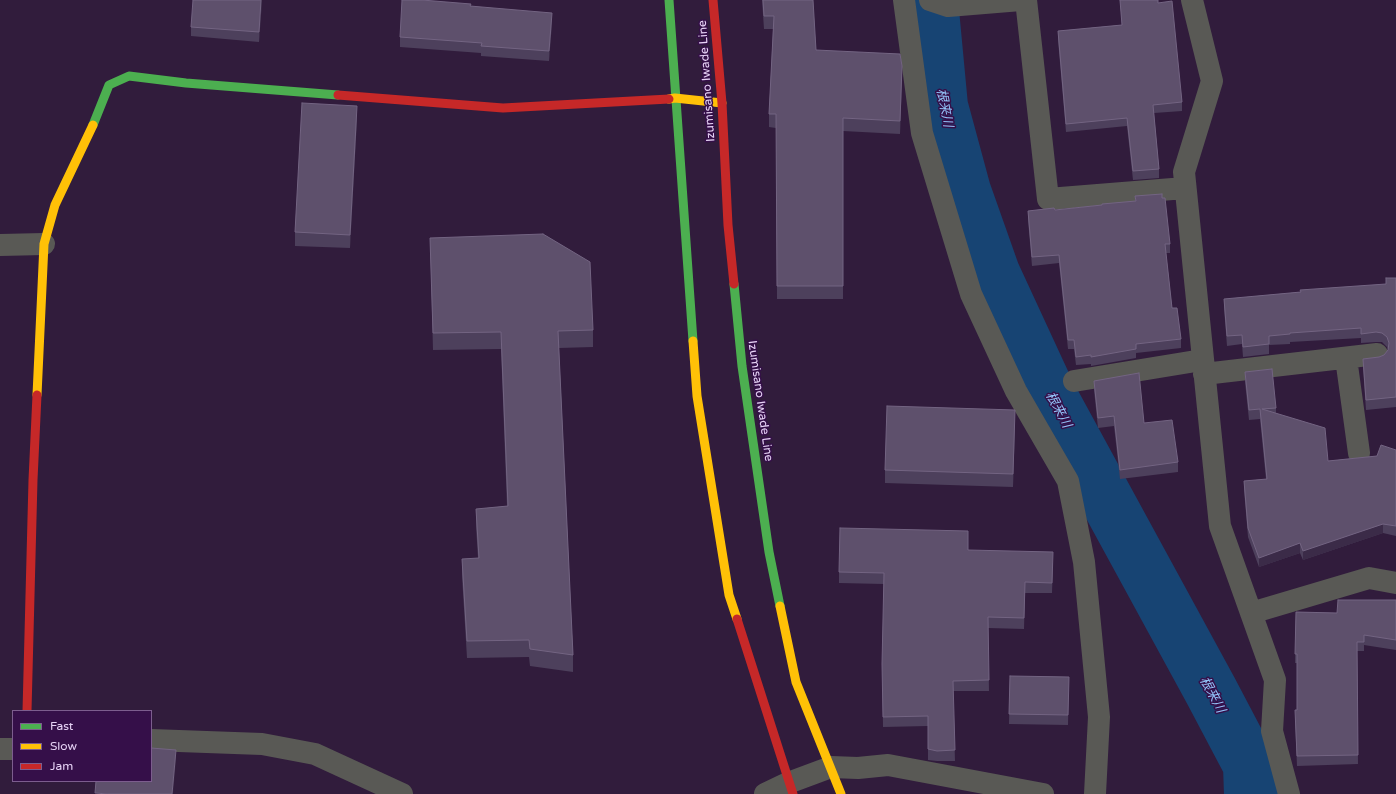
<!DOCTYPE html>
<meta charset="utf-8">
<style>
body{margin:0}
#map{position:relative;width:1396px;height:794px;overflow:hidden;background:#311c3c;font-family:"Varela Round",sans-serif}
canvas{display:block}
.legend{position:absolute;left:12px;top:710px;width:140px;height:72px;box-sizing:border-box;background:#350f49;border:1px solid #7c5d8e;margin:0;padding:5px 7px;list-style:none;font-size:12px;color:#e6d2f5}
.legend li{display:flex;align-items:center;gap:8px;height:20px}
.legend b{width:20px;border:1px solid #7c5d8e}
</style>
<div id="map">
<canvas width="1396" height="794"></canvas>
<ul class="legend">
<li><b style="height:5px;background:#4caf50"></b>Fast</li>
<li><b style="height:5px;background:#ffc107"></b>Slow</li>
<li><b style="height:5px;background:#c62828"></b>Jam</li>
</ul>
</div>
<script>
const g = document.querySelector('canvas').getContext('2d');
g.lineJoin = 'round';
const poly = rows => new Path2D(rows.map(r => 'M' + r).join(''));
function trace(path, color, width, dash) { g.strokeStyle = color; g.lineWidth = width; g.lineCap = dash ? 'butt' : 'round'; g.setLineDash(dash || []); g.stroke(path); }
function fillPath(path, color) { g.fillStyle = color; g.fill(path, 'evenodd'); }
function label(font, color, halo, rows, align = 'center') {
  g.font = font + ' "Varela Round","Noto Sans JP",sans-serif'; g.lineWidth = 3; g.setLineDash([]); g.textBaseline = 'middle'; g.strokeStyle = halo; g.fillStyle = color; for (const [text, x, y, turn = 0] of rows) {
    g.save(); g.translate(x, y); g.rotate((+turn || 0) * Math.PI / 180); g.textAlign = isNaN(turn) ? turn : align; if (halo) g.strokeText(text, 0, 0); g.fillText(text, 0, 0); g.restore();
  }
}
trace(poly([
 [931,0,941,106,964,191,993,273,1048,392,1211,691,1250,765,1251,794]
]), '#174473', 54);
trace(poly([
 [904,0,922,133,971,294,1016,391,1068,481,1084,562,1099,717,1095,794],
 [930,0,948,6,1021,0],
 [1026,0,1048,199,1185,188],
 [1192,0,1212,81,1184,172,1220,526,1275,680,1272,731,1289,794],
 [0,245,44,244],
 [1346,358,1359,453],
 [1204,374,1377,354],
 [1074,381,1202,360],
 [1251,613,1369,578,1396,583],
 [151,740,262,744,315,754,402,794],
 [0,749,13,749],
 [765,794,788,783,831,767,858,768,888,765,1043,794]
]), '#595955', 22);
trace(poly([
 [669,0,693,341],
 [93,125,109,85,129,76,186,83,338,95],
 [734,284,742,366,769,552,780,606]
]), '#4caf50', 9);
trace(poly([
 [669,99,675,98,722,103],
 [693,341,697,396,729,595,737,619],
 [37,395,44,244,55,205,93,125],
 [780,606,796,682,841,794]
]), '#ffc107', 9);
trace(poly([
 [713,0,722,103,728,225,734,284],
 [338,95,503,108,669,99],
 [737,619,793,794],
 [27,711,33,480,37,395]
]), '#c62828', 9);
fillPath(poly([
 [262,0,259,42,191,36,191,27],
 [762,0,813,0,816,50,902,79,900,134,843,131,843,299,777,299,776,128,769,127,769,114,773,29,764,29],
 [1120,0,1158,0,1158,3,1182,102,1182,111,1154,113,1159,169,1159,178,1133,180,1127,126,1066,132,1058,40,1058,31,1122,25],
 [471,6,552,23,549,61,481,56,481,53,400,47,400,37],
 [357,119,350,248,295,246,295,232],
 [1135,196,1170,244,1170,253,1166,253,1172,308,1181,339,1181,348,1136,353,1136,358,1091,366,1091,364,1076,365,1074,349,1068,349,1059,263,1032,266,1028,220,1028,211,1055,210,1102,205,1135,201],
 [430,238,593,330,593,347,559,348,573,655,573,672,530,666,529,657,467,658,462,576,462,559,478,558,476,526,476,509,507,506,501,349,433,350],
 [1386,278,1396,278,1396,407,1366,410,1363,368,1363,359,1379,357,1384,355,1388,350,1387,347,1382,342,1376,342,1361,343,1361,338,1290,342,1290,344,1269,345,1269,354,1243,357,1242,344,1227,346,1224,308,1224,299,1300,292,1386,284],
 [1245,372,1276,408,1276,413,1328,461,1377,456,1396,450,1396,536,1383,533,1303,560,1300,553,1259,567,1248,537,1244,490,1244,481,1266,479,1260,419,1249,420,1245,382],
 [1094,381,1144,423,1178,462,1178,472,1120,479,1114,426,1098,428,1094,390],
 [1015,424,1013,487,885,483,885,470],
 [968,550,1053,563,1052,593,1025,593,1024,629,988,628,989,691,953,691,955,761,937,761,928,760,928,726,883,727,882,664,884,584,839,583,839,572],
 [1396,600,1396,650,1364,645,1364,651,1357,651,1358,764,1297,766,1295,719,1297,710,1297,663,1295,663,1296,612,1337,613],
 [1010,676,1069,677,1068,725,1009,724]
]), '#4d405c');
fillPath(poly([
 [261,0,262,0,262,3,259,42,259,32],
 [552,13,552,23,549,61,549,51],
 [902,66,902,79,900,134,900,121],
 [357,106,357,119,350,248,350,235],
 [1015,410,1015,424,1013,487,1013,474],
 [1383,524,1383,533,1303,560,1303,551],
 [1300,543,1300,553,1259,567,1259,558],
 [176,750,176,760,173,794,172,794]
]), '#3b2b48');
const building = poly([
 [193,0,261,0,259,32,191,27,193,0],
 [402,0,422,0,471,4,470,6,552,13,549,51,481,46,482,43,400,37,402,0],
 [763,0,813,0,816,50,900,54,902,66,900,121,843,118,843,286,777,286,776,114,769,114,774,16,764,16,763,0],
 [1120,0,1158,0,1158,3,1172,1,1182,102,1153,105,1159,169,1133,171,1127,118,1066,124,1058,31,1122,25,1120,0],
 [302,103,357,106,350,235,295,232,302,103],
 [1162,194,1162,198,1165,198,1170,244,1165,244,1172,308,1177,308,1181,339,1136,344,1136,349,1091,357,1091,355,1076,357,1074,340,1068,340,1059,255,1032,257,1028,211,1054,208,1055,210,1102,205,1102,204,1136,201,1135,196,1162,194],
 [543,234,590,262,593,330,558,331,573,655,530,649,529,640,467,641,462,559,479,558,476,509,508,506,501,332,433,333,430,238,543,234],
 [1386,278,1396,278,1396,397,1366,400,1363,359,1379,357,1384,355,1388,350,1389,343,1387,337,1382,333,1376,332,1361,334,1361,328,1290,333,1290,334,1269,336,1269,344,1243,347,1242,335,1227,336,1224,299,1301,292,1300,290,1386,284,1386,278],
 [1272,369,1276,408,1262,409,1325,428,1328,461,1377,456,1381,445,1396,450,1396,526,1383,524,1303,551,1300,543,1259,558,1248,528,1244,481,1267,479,1260,409,1249,410,1245,372,1272,369],
 [1139,373,1144,423,1172,420,1178,462,1120,470,1114,416,1098,418,1094,381,1139,373],
 [887,406,1015,410,1013,474,885,470,887,406],
 [840,528,968,531,968,550,1053,552,1052,583,1025,582,1024,618,988,617,989,680,953,681,955,750,937,751,928,749,928,716,883,717,882,664,884,573,839,572,840,528],
 [1338,600,1396,600,1396,640,1364,635,1364,642,1357,642,1358,755,1297,756,1295,710,1297,710,1297,654,1295,654,1296,612,1337,613,1338,600],
 [1010,676,1069,677,1068,715,1009,714,1010,676],
 [151,748,176,750,172,794,108,794,95,793,96,781,151,781,151,748]
]);
fillPath(building, '#5e506c');
trace(building, '#736482', 1);
label('12px', '#e6d2f5', '#350f49', [
 ["Izumisano Iwade Line",707,81,-94],
 ["Izumisano Iwade Line",760,401,82]
]);
label('italic 13px', '#92c3f8', '#350f49', [
 ["根来川",944,108,79],
 ["根来川",1058,410,62],
 ["根来川",1212,695,62]
]);
</script>
